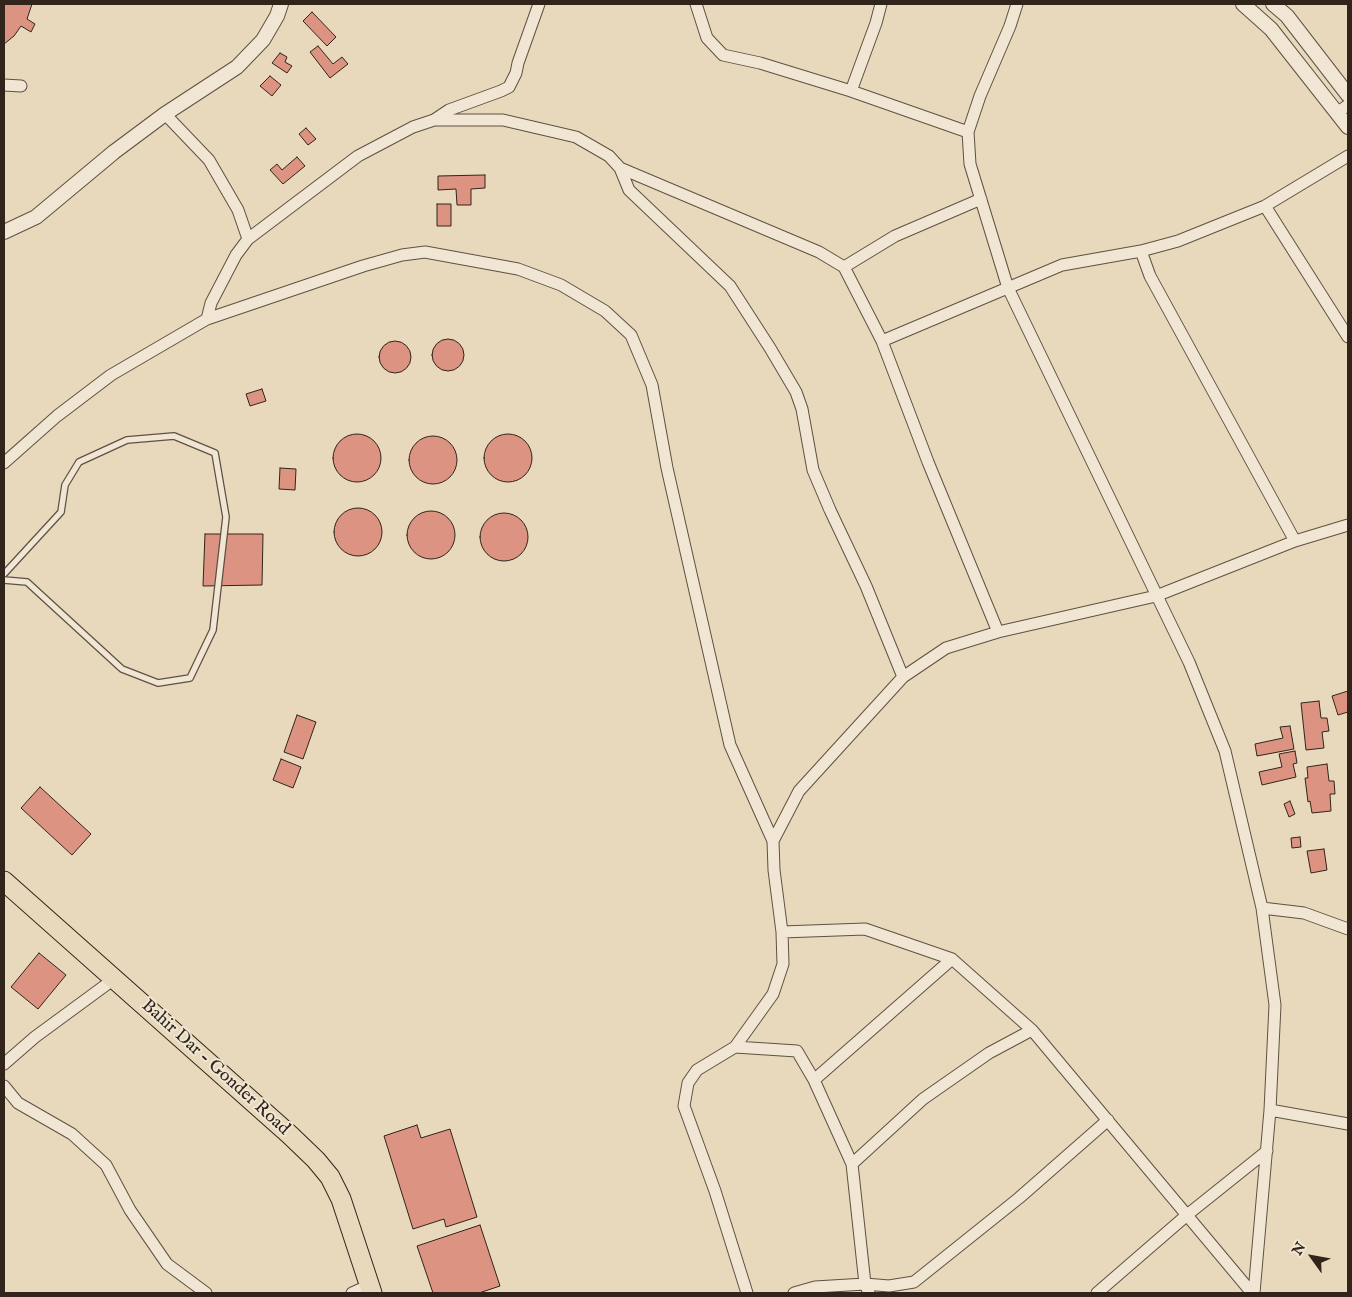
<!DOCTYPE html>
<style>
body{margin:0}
#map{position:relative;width:1352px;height:1297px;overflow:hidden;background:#e8d9bc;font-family:"IM FELL English",serif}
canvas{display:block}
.frame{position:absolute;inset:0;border:5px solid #30241b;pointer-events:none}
.north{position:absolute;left:1287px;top:1232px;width:50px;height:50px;-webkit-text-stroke:4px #f0e6d3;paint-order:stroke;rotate:302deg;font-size:14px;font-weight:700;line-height:20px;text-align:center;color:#30241b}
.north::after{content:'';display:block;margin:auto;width:18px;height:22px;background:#30241b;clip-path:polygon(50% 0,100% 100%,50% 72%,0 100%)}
</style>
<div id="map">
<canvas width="1352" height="1297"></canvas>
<div class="frame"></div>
<div class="north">N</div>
</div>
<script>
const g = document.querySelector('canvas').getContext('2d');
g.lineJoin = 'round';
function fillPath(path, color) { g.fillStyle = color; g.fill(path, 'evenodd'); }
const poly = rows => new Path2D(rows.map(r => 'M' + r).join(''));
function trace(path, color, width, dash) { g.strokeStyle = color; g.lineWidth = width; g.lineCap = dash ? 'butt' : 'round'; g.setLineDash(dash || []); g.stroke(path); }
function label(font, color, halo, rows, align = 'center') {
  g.font = font + ' "IM FELL English",serif'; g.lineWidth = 4; g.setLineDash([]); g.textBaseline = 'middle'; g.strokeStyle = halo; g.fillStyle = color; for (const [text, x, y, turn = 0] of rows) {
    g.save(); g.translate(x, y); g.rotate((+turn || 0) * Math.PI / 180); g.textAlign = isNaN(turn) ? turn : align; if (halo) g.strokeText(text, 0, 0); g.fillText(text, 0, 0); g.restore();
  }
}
const building = poly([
 [4,4,32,4,27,19,35,24,31,32,21,26,14,36,4,44,4,4],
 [312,12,336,37,327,46,303,21,312,12],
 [318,46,333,64,342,57,348,64,330,78,310,52,318,46],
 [280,53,287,57,285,62,292,66,287,73,272,63,280,53],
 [270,76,281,85,272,96,260,86,270,76],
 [306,128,316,139,308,145,299,134,306,128],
 [297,157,305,166,283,184,270,170,277,164,282,170,297,157],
 [485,175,485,188,471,189,471,205,457,205,456,189,438,190,438,176,485,175],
 [437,204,451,204,451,226,437,226,437,204],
 '432 355a16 16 0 1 1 32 0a16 16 0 1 1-32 0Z',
 '379 357a16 16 0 1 1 32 0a16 16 0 1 1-32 0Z',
 [262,389,266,401,250,406,246,394,262,389],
 '484 458a24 24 0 1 1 48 0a24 24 0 1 1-48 0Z',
 '333 458a24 24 0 1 1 48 0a24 24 0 1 1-48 0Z',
 '409 460a24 24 0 1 1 48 0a24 24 0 1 1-48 0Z',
 [280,468,296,469,295,490,279,489,280,468],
 '334 532a24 24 0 1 1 48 0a24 24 0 1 1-48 0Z',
 '407 535a24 24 0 1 1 48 0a24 24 0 1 1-48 0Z',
 '480 537a24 24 0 1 1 48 0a24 24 0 1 1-48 0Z',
 [205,534,263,534,262,585,203,586,205,534],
 [1348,691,1348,712,1338,715,1332,696,1348,691],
 [1319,701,1321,718,1327,718,1329,731,1322,732,1324,748,1306,750,1301,703,1319,701],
 [297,715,316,722,303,759,284,752,297,715],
 [1290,726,1294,749,1257,756,1255,744,1283,738,1280,727,1290,726],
 [1295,751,1297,763,1293,764,1296,777,1262,785,1259,772,1282,767,1279,754,1295,751],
 [281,759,301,767,293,788,273,780,281,759],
 [1327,764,1329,781,1334,781,1335,794,1330,794,1331,811,1312,813,1310,801,1308,802,1305,778,1308,778,1307,767,1327,764],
 [40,787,91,834,72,855,21,808,40,787],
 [1290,801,1295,814,1289,817,1284,804,1290,801],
 [1300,837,1301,847,1292,848,1291,838,1300,837],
 [1324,849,1327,870,1311,873,1307,851,1324,849],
 [39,953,66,975,38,1009,11,987,39,953],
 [417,1125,421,1138,450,1129,477,1217,446,1227,444,1219,413,1229,384,1136,417,1125],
 [480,1225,500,1286,479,1293,433,1293,417,1246,480,1225]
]);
fillPath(building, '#dd9381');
trace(building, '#30241b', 1);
const service = poly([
 [4,574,61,512,65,485,79,462,127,440,174,436,215,453,226,517,213,630,190,678,158,683,122,669,27,582,4,580]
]);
const minor = poly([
 [696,4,707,38,723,55,760,63,851,91,968,132],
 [1017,4,1010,26,980,96,968,132,970,164,1008,288,1189,662,1225,751,1262,908,1275,1005,1270,1110,1254,1293],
 [4,85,21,86],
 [851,91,876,23,881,4],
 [1337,113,1348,105],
 [165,114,209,160,238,210,248,239,358,156,413,127,434,120,503,120,576,137,609,156,620,168,819,252,844,267,882,341,928,462,998,632],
 [434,120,449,110,501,91,509,87,516,73,518,63,539,4],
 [620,168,629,190,730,286,770,348,796,392,802,409,813,470,830,510,866,586,903,677],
 [1265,206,1348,337],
 [1141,251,1150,276,1295,541],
 [844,267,895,236,981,199],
 [207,319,211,303,236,255,248,239],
 [882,341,1062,265,1141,251,1178,241,1265,206,1348,156],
 [4,463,57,416,111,375,207,319,363,266,402,255,425,252,518,269,561,285,605,311,631,335,652,385,667,468,730,745,773,841,774,870,782,932,783,964,773,994,735,1047,697,1070,688,1083,684,1106,715,1191,747,1293],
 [773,841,799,791,903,677,946,648,998,632,1156,596,1295,541,1348,525],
 [1262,908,1304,913,1348,929],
 [782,932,865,929,952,959,1032,1030,1252,1293],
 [735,1047,797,1051,814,1080,852,1164,865,1284,869,1293],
 [4,1064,35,1037,114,979],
 [814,1080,952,959],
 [4,1086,18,1103,72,1134,106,1165,130,1210,167,1264,206,1293],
 [1270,1110,1348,1124],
 [852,1164,923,1099,989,1053,1032,1030],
 [352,1293,370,1285],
 [794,1293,815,1287,865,1284,889,1286,914,1282,1019,1198,1108,1120],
 [1097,1293,1187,1215,1267,1151]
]);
const tertiary = poly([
 [1243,4,1271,29,1348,127],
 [1273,4,1287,16,1348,95],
 [4,232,36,217,114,152,165,114,237,67,263,40,277,16,281,4]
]);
const trunk = poly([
 [4,881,290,1135,316,1160,330,1177,341,1199,372,1293]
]);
trace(service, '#5e5143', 8);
trace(minor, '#5e5143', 13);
trace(tertiary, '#5e5143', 16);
trace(trunk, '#30241b', 21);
trace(service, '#f0e6d3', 5.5);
trace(minor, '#f0e6d3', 11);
trace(tertiary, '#f0e6d3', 14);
trace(trunk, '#e8d9bc', 19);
label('18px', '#30241b', '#f0e6d3', [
 ["Bahir Dar - Gonder Road",215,1068,42]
]);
</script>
